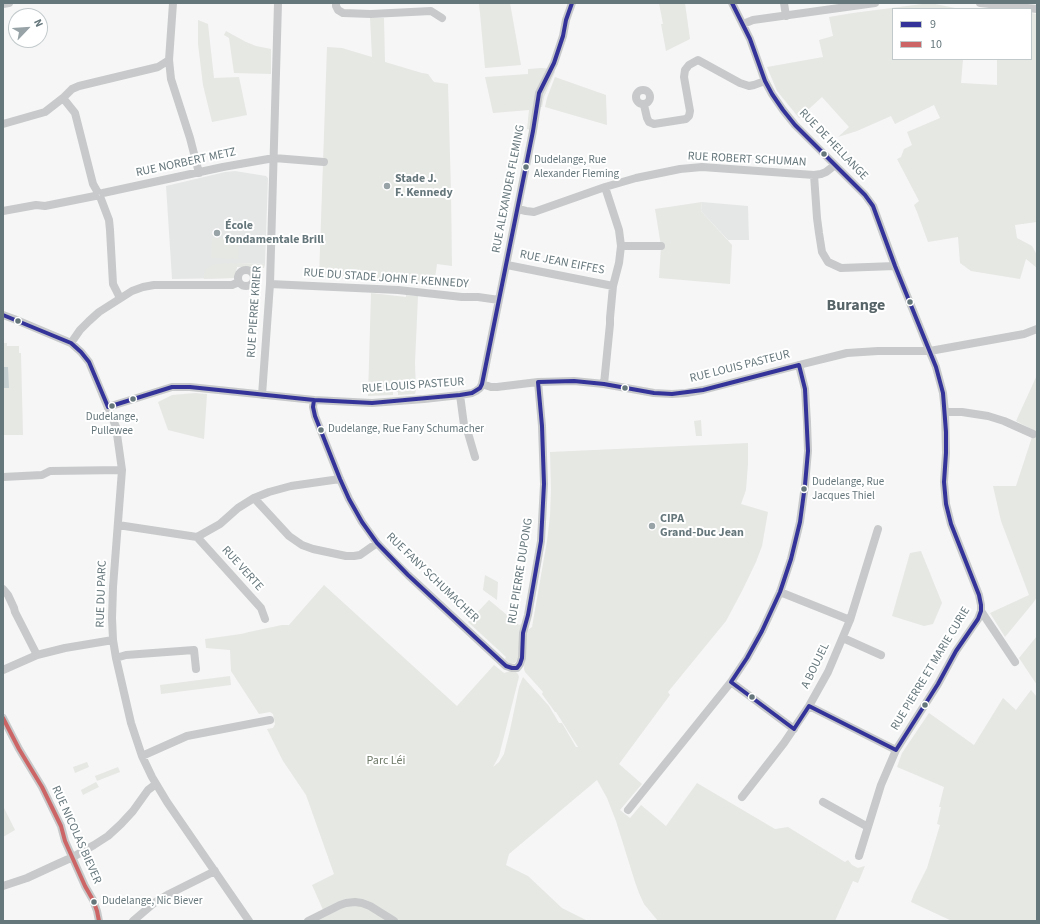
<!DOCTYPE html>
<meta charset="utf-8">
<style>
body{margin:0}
#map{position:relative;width:1040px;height:924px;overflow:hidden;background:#f6f6f6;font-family:"Source Sans 3",sans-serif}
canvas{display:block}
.frame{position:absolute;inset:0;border:4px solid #66777c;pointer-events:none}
.legend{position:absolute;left:892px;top:8px;width:140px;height:52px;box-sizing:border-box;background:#fff;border:1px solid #c2c9cb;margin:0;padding:5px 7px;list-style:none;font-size:12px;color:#66777c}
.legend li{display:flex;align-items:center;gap:8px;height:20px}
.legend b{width:20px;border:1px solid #c2c9cb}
.north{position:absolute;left:8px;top:8px;width:40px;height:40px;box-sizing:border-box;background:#fff;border:1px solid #c2c9cb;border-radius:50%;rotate:65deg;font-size:11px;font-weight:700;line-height:16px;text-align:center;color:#66777c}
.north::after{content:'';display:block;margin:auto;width:14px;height:18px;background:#98a3a7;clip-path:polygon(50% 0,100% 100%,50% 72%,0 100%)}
</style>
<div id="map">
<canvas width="1040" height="924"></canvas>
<div class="frame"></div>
<ul class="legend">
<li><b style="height:5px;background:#339"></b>9</li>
<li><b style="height:5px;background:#c66"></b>10</li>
</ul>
<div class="north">N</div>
</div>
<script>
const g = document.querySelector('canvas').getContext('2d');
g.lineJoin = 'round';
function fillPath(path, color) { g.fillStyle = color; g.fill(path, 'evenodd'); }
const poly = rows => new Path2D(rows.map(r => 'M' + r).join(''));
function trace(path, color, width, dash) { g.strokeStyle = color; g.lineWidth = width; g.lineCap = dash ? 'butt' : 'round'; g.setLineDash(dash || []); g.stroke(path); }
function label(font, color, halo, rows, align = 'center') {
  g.font = font + ' "Source Sans 3",sans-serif'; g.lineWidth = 4; g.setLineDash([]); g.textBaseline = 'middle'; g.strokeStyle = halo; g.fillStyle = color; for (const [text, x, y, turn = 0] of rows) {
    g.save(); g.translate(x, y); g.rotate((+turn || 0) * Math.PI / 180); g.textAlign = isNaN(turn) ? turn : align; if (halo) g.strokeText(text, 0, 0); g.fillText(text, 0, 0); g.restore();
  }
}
fillPath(poly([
 [235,171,266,176,268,178,265,264,238,263,234,278,172,279,166,186,225,172],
 [702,202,748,206,749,240,728,240,701,211]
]), '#e5e7e6');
fillPath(poly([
 [479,3,510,3,521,65,485,68],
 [659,3,685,3,690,39,666,51,661,24,663,24],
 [922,4,935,4,960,9,893,9,893,59,963,59,961,83,997,85,997,59,1031,59,1031,13,1037,14,1037,222,1015,225,1017,238,1032,246,1037,255,1037,268,1026,259,1020,279,971,271,960,263,958,237,928,242,917,212,914,205,919,201,897,159,901,157,904,149,912,145,907,132,940,118,934,105,895,124,891,116,857,131,838,137,849,127,822,97,799,118,777,91,767,67,823,57,819,40,833,36,829,17,853,13],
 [370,18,384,18,385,62,422,73,428,74,434,82,448,84,451,192,452,266,437,264,434,285,372,280,319,278,327,47,342,48,372,57],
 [198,20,208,24,214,78,239,77,247,115,212,122,203,85,198,44],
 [226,31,246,42,256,46,271,49,271,74,234,73,229,38,224,35],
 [541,68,554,69,555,72,544,97,542,107,537,107,533,131,527,129,529,110,493,113,485,77,528,74,528,69],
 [555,77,606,95,607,125,545,107,547,98],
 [702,202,701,211,732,245,730,284,659,278,661,246,655,209],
 [212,238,239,239,238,259,211,258],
 [238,263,265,264,264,268,237,267,234,278,204,279,204,276,206,269,212,265,217,264],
 [371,293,406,297,406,295,418,296,415,363,416,390,415,394,398,395,398,392,393,392,393,395,368,396],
 [3,343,7,343,7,346,19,346,19,353,21,353,23,435,3,435],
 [1037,375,1037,432,1016,421],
 [195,393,207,394,204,439,168,430,158,402,172,395],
 [701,420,702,436,696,436,694,421],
 [1033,434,1037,436,1037,597,1033,603,1005,637,990,613,1029,595,1001,521,993,486,1016,486],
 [748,443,748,464,746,490,741,504,768,512,762,546,756,562,742,591,726,621,668,692,670,695,619,764,642,784,620,810,630,818,641,805,666,826,697,783,775,829,788,827,845,862,848,860,852,865,858,868,865,866,858,883,853,881,835,921,658,921,644,904,639,893,635,882,616,821,607,798,597,780,509,854,506,865,528,876,562,908,588,921,308,921,324,912,312,885,334,874,306,795,283,761,267,729,273,728,275,724,273,714,270,712,259,714,231,671,230,650,206,648,205,639,241,634,249,632,282,625,289,625,324,585,457,706,494,665,504,673,510,671,515,671,518,674,519,677,499,756,493,767,499,762,504,754,510,730,519,687,523,677,549,706,559,723,562,723,576,747,578,747,556,712,555,712,542,694,543,692,525,672,524,669,525,632,532,627,547,541,550,516,551,490,550,452],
 [921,551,942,603,933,624,924,626,892,616,910,553],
 [485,575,498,582,497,600,483,590],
 [489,600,519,625,521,624,518,659,515,663,512,664,509,663,505,659,506,657,468,622],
 [1037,636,1037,685,1019,658],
 [230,676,231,685,161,694,160,685],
 [1031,690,1037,697,1037,921,952,921,911,902,914,894,927,868,940,825,937,824,941,807,939,807,944,787,916,775,897,767,902,753,929,713,974,745,1003,698,1016,710],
 [87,762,89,767,75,773,73,767],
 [118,767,120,772,97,781,95,776],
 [96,782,99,787,83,795,81,790],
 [3,806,15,830,3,837]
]), '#e6e8e4');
fillPath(poly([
 [3,367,8,367,9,388,3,388]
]), '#c8d2d3');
trace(poly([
 [173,3,169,60,171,79,190,138,199,173],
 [336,3,336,6,338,10,343,13,371,14,431,11,442,18],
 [732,3,750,39,765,81,772,94,783,110,795,125,865,195,873,206,895,266,936,367,943,393,945,412,946,453,944,482,946,504,951,524,979,595,981,605,981,611,978,619,956,651,938,684,896,750,881,785,859,856],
 [784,3,786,16],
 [980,3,1037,9],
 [3,4,9,3],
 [743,24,753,20,875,3],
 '636 97a7 7 0 1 1 14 0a7 7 0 1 1-14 0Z',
 [63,98,75,113,93,184,97,191],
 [644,105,647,118,649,122,654,124,686,119,689,116,690,111,684,77,685,70,689,65,698,60,740,83,749,86,754,85,765,81],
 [3,124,45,112,63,98,72,89,79,86,158,67,169,60],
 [814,175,817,218,819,233,822,252,828,262,841,268,895,266],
 [103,193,223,167,274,158,324,162],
 [101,199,109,220,110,230,113,284,120,298],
 [518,209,526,211,534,212,605,187,636,178,680,169,702,167,814,175,821,174,826,172,835,165],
 [3,211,36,205,45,206,95,196],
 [621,246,661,246],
 [507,265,613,286],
 '238 278a8 8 0 1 1 16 0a8 8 0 1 1-16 0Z',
 [270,284,398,290,462,297,478,297,499,300],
 [3,315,14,319,71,343,81,352,89,362,116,427,122,470,113,587,112,618,113,640,116,658,131,723,142,756,152,777,167,802,249,921],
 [71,343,80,330,89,321,99,312,132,291,143,287,154,285,232,285,239,282],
 [482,384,491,387,497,387,538,382,574,381,604,384,654,393,672,394,686,393,703,390,799,365,847,353,878,351,930,351,1024,334,1037,329],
 [604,384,610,324,610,318,613,286,619,263,621,246,619,230,605,187],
 [262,395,270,284,278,3],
 [460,395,464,425,468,433,475,457],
 [314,400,313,407,315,416,340,479,349,499,362,522,377,543,391,558,408,575,506,666,512,668,517,668,520,664,522,658,523,633,528,615,541,541,544,484,542,426,538,382],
 [108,407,172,387,190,387,314,400,372,403,424,399,460,395,472,393,476,391,480,388,482,384,533,131,539,93,554,63,563,36,566,20,572,3],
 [945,412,962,412,988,416,1004,421,1033,434],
 [3,477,42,475,50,471,122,470],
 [254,498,289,536,302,545,313,549,346,556,354,556,360,555,377,543],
 [118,525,197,537,220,524,238,508,254,498,269,492,291,486,340,479],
 [197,537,261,608,265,619],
 [3,589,8,595,14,608,15,612,37,655],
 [780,592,850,620],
 [981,611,1015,662],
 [843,638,881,655],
 [116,658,126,655,194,650,196,669],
 [3,670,37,655,65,648,113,640],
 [731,682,794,729],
 [809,706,896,750],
 [3,718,19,749,42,787,61,826,65,841,85,886,93,900,97,911,99,921],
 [142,756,187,736,270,720],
 [742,797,784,743,809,706,828,672,850,620,878,529],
 [823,802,868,827],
 [628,810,731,682,747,658,762,631,780,592,791,559,800,522,805,485,808,451,807,422,805,389,799,365],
 [3,886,27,878,53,866,73,857,94,845,108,836,121,824,133,811,148,790,156,784],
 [133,921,154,903,169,894,215,871],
 [308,921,340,905,346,903,355,902,362,903,370,906,394,921]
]), '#c7c9ca', 8);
trace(poly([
 [3,315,71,343,81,352,89,362,108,407],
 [314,400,313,407,315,416,340,479,349,499,362,522,377,543,408,575,506,666,512,668,517,668,520,664,522,658,523,633,528,615,541,541,544,484,542,426,538,382,574,381,604,384,654,393,672,394,703,390,799,365,805,389,808,451,805,485,800,522,791,559,780,592,762,631,747,658,731,682,794,729,809,706,896,750,938,684,956,651,978,619,981,611,981,605,979,595,951,524,946,504,944,482,946,453,946,432,943,393,936,367,895,266,873,206,865,195,795,125,783,110,772,94,765,81,750,39,732,3],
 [108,407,172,387,190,387,314,400,372,403,460,395,472,393,480,388,482,384,533,131,539,93,554,63,563,36,566,20,572,3]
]), '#339', 4);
trace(poly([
 [3,718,19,749,42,787,61,826,65,841,85,886,93,900,97,911,99,921]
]), '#c66', 4);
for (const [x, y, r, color] of [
 [824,154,3.5,"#66777c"],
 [526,167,3.5,"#66777c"],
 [387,186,4,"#98a3a7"],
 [217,233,4,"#98a3a7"],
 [910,302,3.5,"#66777c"],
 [18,321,3.5,"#66777c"],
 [625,388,3.5,"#66777c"],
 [133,399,3.5,"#66777c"],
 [112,406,3.5,"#66777c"],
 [321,430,3.5,"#66777c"],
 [804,489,3.5,"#66777c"],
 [652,526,4,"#98a3a7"],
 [752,697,3.5,"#66777c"],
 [925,705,3.5,"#66777c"],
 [94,902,3.5,"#66777c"]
]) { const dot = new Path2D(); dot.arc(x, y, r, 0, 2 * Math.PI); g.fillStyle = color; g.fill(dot); trace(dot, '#fff', 1.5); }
label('11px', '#66777c', '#fff', [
 ["Dudelange, Rue",534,161],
 ["Alexander Fleming",534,175],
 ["Dudelange,",112,418,"center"],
 ["Pullewee",112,432,"center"],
 ["Dudelange, Rue Fany Schumacher",328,430],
 ["Dudelange, Rue",812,483],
 ["Jacques Thiel",812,497],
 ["Dudelange, Nic Biever",102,902]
], 'left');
label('12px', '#66777c', '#fff', [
 ["RUE DE HELLANGE",833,145,46],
 ["RUE ROBERT SCHUMAN",747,160,3],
 ["RUE NORBERT METZ",186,163,-12],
 ["RUE ALEXANDER FLEMING",509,189,-79],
 ["RUE JEAN EIFFES",562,263,11],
 ["RUE DU STADE JOHN F. KENNEDY",386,279,4],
 ["RUE PIERRE KRIER",255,312,-86],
 ["RUE LOUIS PASTEUR",740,367,-14],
 ["RUE LOUIS PASTEUR",413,386,-4],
 ["RUE VERTE",242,569,48],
 ["RUE PIERRE DUPONG",521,571,-81],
 ["RUE FANY SCHUMACHER",432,578,44],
 ["RUE DU PARC",102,594,-88],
 ["A BOUJEL",816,666,-64],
 ["RUE PIERRE ET MARIE CURIE",931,669,-59],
 ["RUE NICOLAS BIEVER",76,835,66]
]);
label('bold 12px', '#66777c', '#fff', [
 ["Stade J.",395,179],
 ["F. Kennedy",395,193],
 ["École",225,226],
 ["fondamentale Brill",225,240],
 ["CIPA",660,519],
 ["Grand-Duc Jean",660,533]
], 'left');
label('12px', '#6f7a69', '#fff', [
 ["Parc Léi",386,761]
]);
label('bold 16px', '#576468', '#fff', [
 ["Burange",856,306]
]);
</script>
